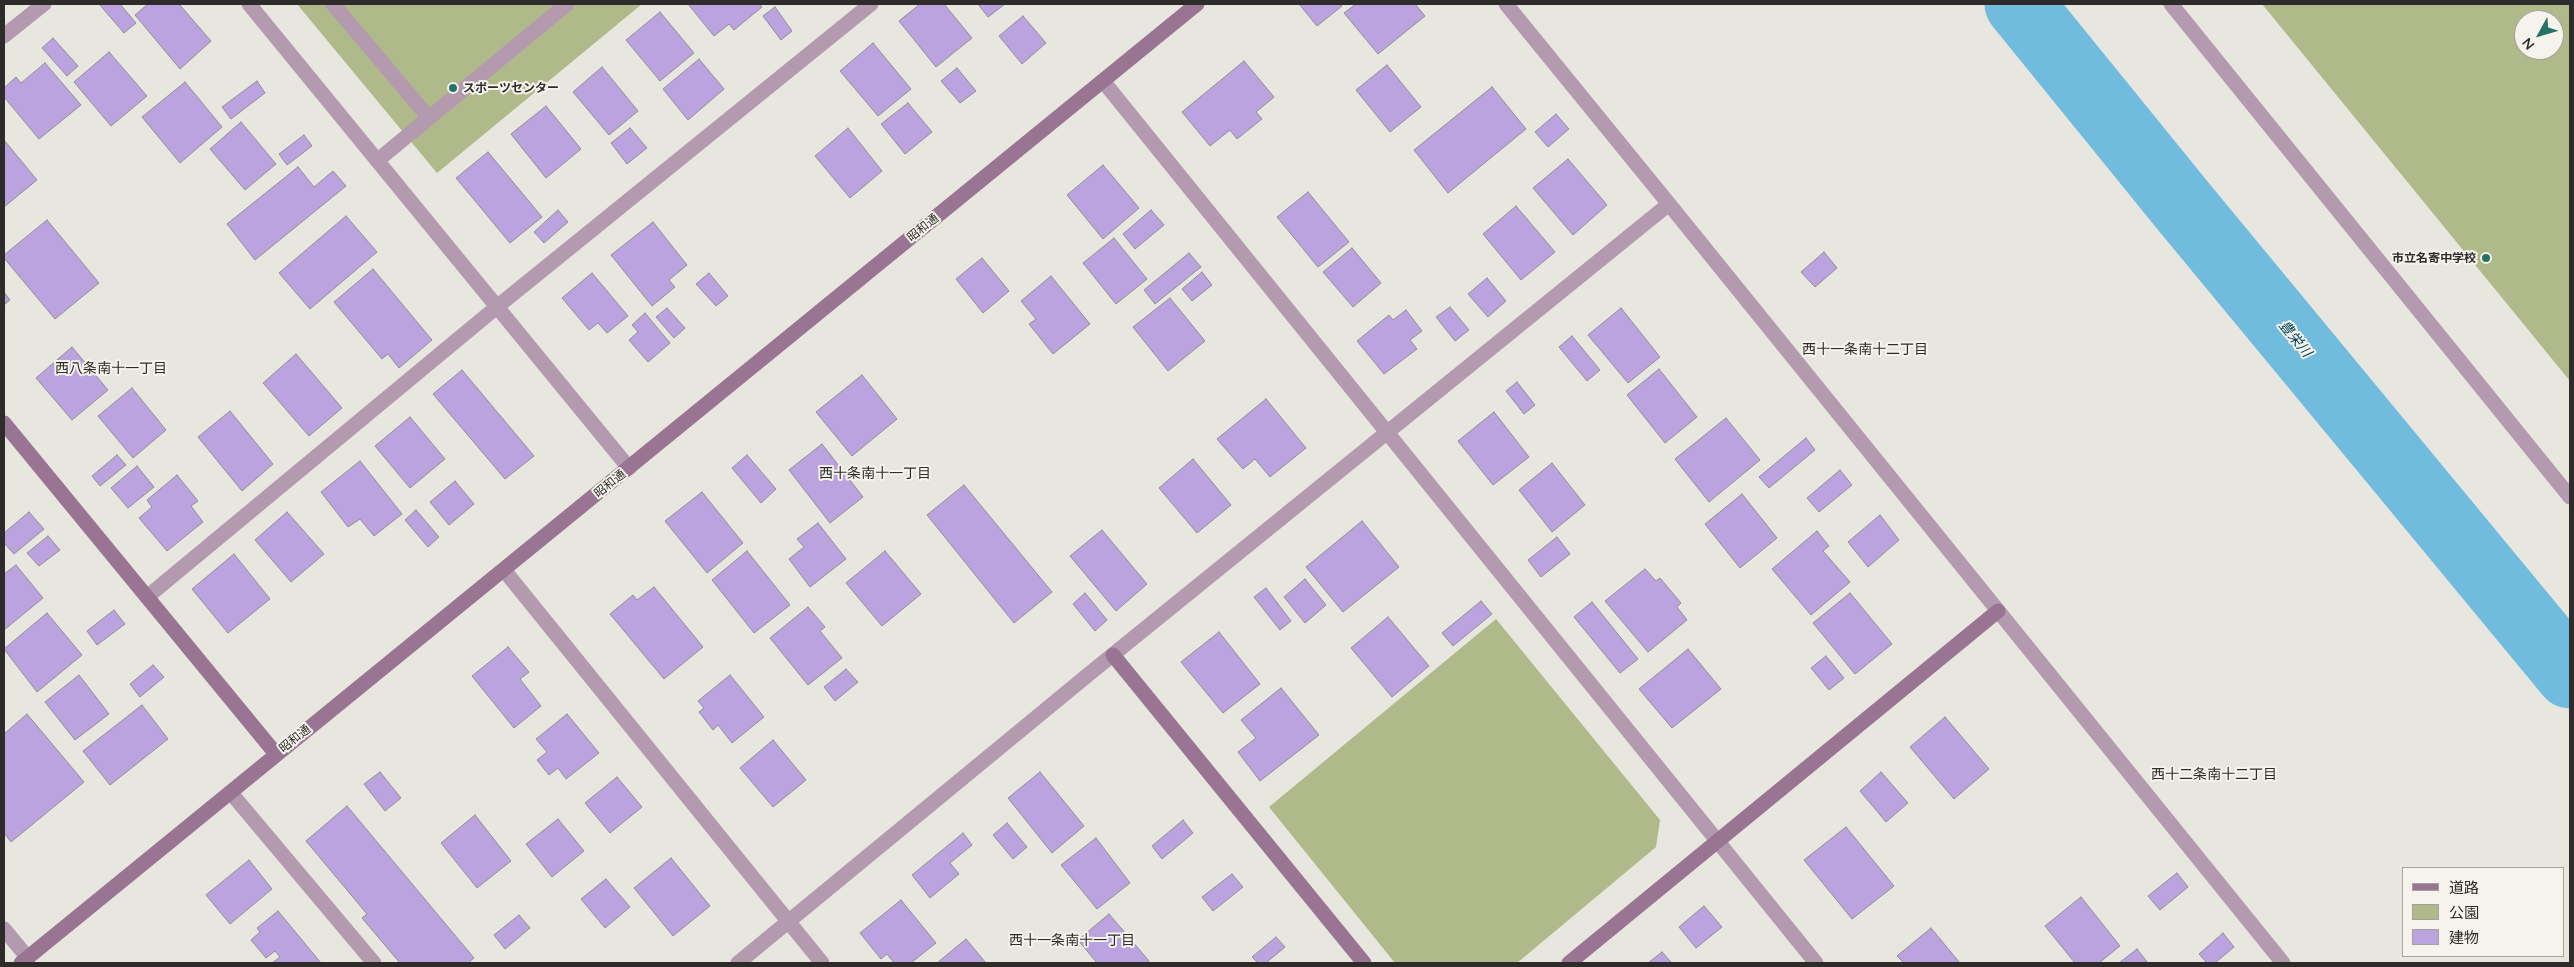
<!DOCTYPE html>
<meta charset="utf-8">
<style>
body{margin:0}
#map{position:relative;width:2574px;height:967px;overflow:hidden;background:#e7e6df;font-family:Quicksand,"Noto Sans JP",sans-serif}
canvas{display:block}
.frame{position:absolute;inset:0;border:5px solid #2d2c2a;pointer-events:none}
.legend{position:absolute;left:2402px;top:867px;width:162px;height:90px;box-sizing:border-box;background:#f5f3ec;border:1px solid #a5a39e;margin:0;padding:6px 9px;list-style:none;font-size:15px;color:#2d2c2a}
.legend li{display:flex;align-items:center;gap:10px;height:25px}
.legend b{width:25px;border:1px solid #a5a39e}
.north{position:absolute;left:2514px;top:10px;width:50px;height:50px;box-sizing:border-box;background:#f5f3ec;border:1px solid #a5a39e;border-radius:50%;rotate:231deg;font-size:14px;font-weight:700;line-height:20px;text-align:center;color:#2d2c2a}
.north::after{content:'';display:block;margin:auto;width:18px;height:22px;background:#297066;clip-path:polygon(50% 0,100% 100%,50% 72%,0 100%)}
</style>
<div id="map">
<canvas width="2574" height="967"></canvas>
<div class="frame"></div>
<ul class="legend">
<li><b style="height:6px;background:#997593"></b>道路</li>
<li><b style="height:14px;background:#b0b989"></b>公園</li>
<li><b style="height:14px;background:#bba3e0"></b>建物</li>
</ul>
<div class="north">N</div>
</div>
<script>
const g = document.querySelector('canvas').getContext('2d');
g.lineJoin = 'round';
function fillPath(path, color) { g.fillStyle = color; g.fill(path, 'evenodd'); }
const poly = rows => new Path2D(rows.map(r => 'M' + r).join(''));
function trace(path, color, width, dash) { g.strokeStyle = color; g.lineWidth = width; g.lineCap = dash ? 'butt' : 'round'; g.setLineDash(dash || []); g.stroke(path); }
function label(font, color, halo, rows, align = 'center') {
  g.font = font + ' Quicksand,"Noto Sans JP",sans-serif'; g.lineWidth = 4; g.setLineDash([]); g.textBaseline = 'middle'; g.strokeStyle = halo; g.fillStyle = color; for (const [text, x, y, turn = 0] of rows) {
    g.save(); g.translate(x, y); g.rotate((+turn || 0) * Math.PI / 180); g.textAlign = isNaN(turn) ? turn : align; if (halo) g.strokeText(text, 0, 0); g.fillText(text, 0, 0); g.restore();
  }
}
fillPath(poly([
 [297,4,642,4,437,173],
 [2262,4,2570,4,2570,381],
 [2524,20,2554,20,2554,50,2524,50],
 [1496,619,1660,820,1656,847,1517,963,1395,963,1269,807]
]), '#b0b989');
trace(poly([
 [2019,4,2183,206,2570,674]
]), '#70bbde', 69);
const building = poly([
 [99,4,120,4,136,23,124,33,99,4],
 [148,4,179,4,211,41,180,69,135,15,148,4],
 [688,4,759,4,762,7,734,30,729,24,714,36,688,4],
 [920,4,944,4,972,38,936,67,899,21,920,4],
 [978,4,1005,4,988,17,978,4],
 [1299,4,1340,4,1342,6,1317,26,1299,4],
 [1356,4,1415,4,1425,16,1378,54,1344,13,1356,4],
 [775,7,792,31,781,40,763,16,775,7],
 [660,12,694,53,660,81,626,40,660,12],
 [1023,16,1046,43,1022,64,999,36,1023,16],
 [53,38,78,66,67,76,42,48,53,38],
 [873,43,911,89,878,116,840,71,873,43],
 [109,52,147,96,111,126,74,82,109,52],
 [699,59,724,89,688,120,663,89,699,59],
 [1244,61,1274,97,1256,112,1262,119,1237,139,1230,130,1210,146,1182,112,1244,61],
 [45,63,81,105,39,139,4,97,4,88,16,77,21,83,45,63],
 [1387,65,1421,107,1390,132,1356,90,1387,65],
 [602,67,638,111,609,135,573,92,602,67],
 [957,68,976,91,960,103,941,81,957,68],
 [257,81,265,93,231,119,222,107,257,81],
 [185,82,222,127,180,163,142,117,185,82],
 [1492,87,1526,129,1448,193,1414,150,1492,87],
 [908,103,932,132,905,154,881,124,908,103],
 [546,106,581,149,546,178,511,134,546,106],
 [1556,114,1569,129,1548,147,1535,132,1556,114],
 [241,122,276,164,245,190,210,149,241,122],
 [630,128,647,148,627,164,611,143,630,128],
 [848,128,882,171,850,198,815,156,848,128],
 [304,135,312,146,287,165,279,154,304,135],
 [4,140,37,180,4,207,4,140],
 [488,152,542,217,510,243,456,178,488,152],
 [1568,159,1607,205,1573,235,1533,188,1568,159],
 [1103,165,1139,208,1103,239,1067,195,1103,165],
 [298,167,314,187,333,171,346,186,255,260,227,224,298,167],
 [1308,192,1349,242,1318,267,1277,217,1308,192],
 [1516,206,1555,252,1521,280,1483,234,1516,206],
 [558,210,568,222,544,243,534,232,558,210],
 [1151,210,1164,225,1135,249,1123,234,1151,210],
 [346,216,377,252,310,309,279,273,346,216],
 [47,220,99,283,55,319,4,258,4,255,47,220],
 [653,222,687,265,669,280,675,287,652,306,611,255,653,222],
 [1114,238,1147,279,1116,304,1083,263,1114,238],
 [1352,248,1381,283,1353,307,1323,272,1352,248],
 [1824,252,1837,268,1815,287,1801,272,1824,252],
 [1189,253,1201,267,1155,304,1144,290,1189,253],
 [982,258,1009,291,983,313,956,279,982,258],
 [373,269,432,340,399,368,388,354,382,359,334,302,373,269],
 [1202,272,1212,285,1192,301,1182,289,1202,272],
 [592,273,628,316,607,333,598,323,589,330,562,298,592,273],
 [709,273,728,296,716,306,696,284,709,273],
 [1051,276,1090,324,1053,354,1029,324,1036,319,1021,301,1051,276],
 [1487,278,1506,301,1488,317,1468,294,1487,278],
 [4,292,10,300,4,305,4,292],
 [1170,298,1205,341,1168,371,1133,327,1170,298],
 [1450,307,1469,330,1455,341,1436,317,1450,307],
 [667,308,685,328,674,338,656,317,667,308],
 [1621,308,1660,357,1628,383,1588,335,1621,308],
 [1406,310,1422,331,1410,340,1417,349,1384,374,1357,341,1389,315,1393,320,1406,310],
 [645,313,670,343,648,362,629,340,638,332,632,325,645,313],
 [1572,336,1600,370,1587,381,1559,347,1572,336],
 [72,347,108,390,72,420,36,378,72,347],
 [296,354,342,408,309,436,263,383,296,354],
 [1659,369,1697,417,1665,443,1627,395,1659,369],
 [462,370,534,456,505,479,433,394,462,370],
 [862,375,897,419,852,456,816,412,862,375],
 [1517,382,1535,405,1524,414,1506,391,1517,382],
 [132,388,166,430,133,458,98,416,132,388],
 [1266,399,1306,448,1270,477,1255,459,1243,469,1217,439,1266,399],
 [230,411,273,464,242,491,198,437,230,411],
 [1494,412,1529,457,1493,485,1458,441,1494,412],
 [410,417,445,459,410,488,375,446,410,417],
 [1726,418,1760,460,1709,502,1675,459,1726,418],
 [1806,438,1815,450,1769,488,1759,477,1806,438],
 [822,444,863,497,830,523,789,470,822,444],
 [117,455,126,465,100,486,92,476,117,455],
 [747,455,776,489,761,503,732,468,747,455],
 [1193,459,1231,505,1197,533,1159,488,1193,459],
 [360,461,402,514,374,536,360,519,348,527,321,492,360,461],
 [1552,463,1585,505,1552,532,1519,490,1552,463],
 [137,466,154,487,128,508,111,488,137,466],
 [1840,470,1852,485,1819,512,1807,498,1840,470],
 [177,475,198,501,191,506,203,522,167,551,139,518,152,507,147,500,177,475],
 [455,481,474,504,449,525,430,502,455,481],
 [964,485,1052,592,1014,623,927,515,964,485],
 [702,492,743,543,707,573,665,521,702,492],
 [1742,494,1777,538,1740,568,1705,524,1742,494],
 [416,510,439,537,428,547,405,520,416,510],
 [29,512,44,529,14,554,4,543,4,533,29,512],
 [287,512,324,554,291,582,255,540,287,512],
 [1880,515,1899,540,1868,567,1848,542,1880,515],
 [1362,521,1399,567,1343,612,1306,567,1362,521],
 [818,523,846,559,810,587,789,559,804,547,797,539,818,523],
 [1102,530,1147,584,1116,611,1070,556,1102,530],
 [1817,531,1829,546,1823,551,1850,582,1811,615,1772,569,1817,531],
 [48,536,60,550,39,566,27,553,48,536],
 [1557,537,1570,554,1541,577,1528,560,1557,537],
 [747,551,790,605,754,633,712,580,747,551],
 [885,551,921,594,882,626,846,583,885,551],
 [234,554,270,599,228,633,192,589,234,554],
 [16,565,43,598,4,630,4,574,16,565],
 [1645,569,1656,581,1660,578,1681,603,1677,607,1687,620,1648,652,1605,601,1645,569],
 [1305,579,1326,605,1305,623,1284,597,1305,579],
 [654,587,703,647,664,679,610,614,633,595,637,600,654,587],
 [1266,588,1291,621,1280,630,1254,597,1266,588],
 [1085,593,1107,620,1095,631,1073,604,1085,593],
 [1850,593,1892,644,1855,674,1813,623,1850,593],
 [1481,601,1492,614,1453,646,1442,633,1481,601],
 [1592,602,1638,659,1620,673,1574,617,1592,602],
 [808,607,825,627,820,631,842,658,808,685,770,638,808,607],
 [114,610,125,624,97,645,87,631,114,610],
 [47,613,82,655,37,692,4,649,47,613],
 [1388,617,1429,666,1392,697,1351,648,1388,617],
 [1219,632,1260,684,1223,713,1181,662,1219,632],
 [508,647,529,672,520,679,541,706,514,728,472,676,508,647],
 [1688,649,1721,689,1672,728,1639,689,1688,649],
 [1826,656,1844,678,1829,690,1811,668,1826,656],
 [153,665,164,677,140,697,130,684,153,665],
 [846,669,858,682,835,701,824,687,846,669],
 [79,675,109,714,75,740,45,702,79,675],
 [730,675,764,717,732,743,718,725,713,730,699,712,704,708,698,701,730,675],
 [1281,688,1319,735,1260,781,1238,752,1256,738,1241,720,1281,688],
 [142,705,168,739,110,785,83,751,142,705],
 [27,714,84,782,11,842,4,833,4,734,27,714],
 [567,714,599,753,566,779,558,768,549,775,537,760,547,752,536,739,567,714],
 [1945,717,1989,769,1954,799,1910,747,1945,717],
 [773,740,806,780,773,807,740,768,773,740],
 [380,772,401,798,385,811,364,784,380,772],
 [1040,772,1084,826,1052,853,1008,798,1040,772],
 [1881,772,1908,803,1886,822,1860,791,1881,772],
 [617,777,642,807,610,833,585,803,617,777],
 [347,806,474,958,468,963,400,963,362,918,367,914,306,841,347,806],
 [475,815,511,861,477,888,441,843,475,815],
 [558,819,584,851,552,877,526,844,558,819],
 [1183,820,1193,833,1162,859,1152,846,1183,820],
 [1007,823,1027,847,1013,859,993,835,1007,823],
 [1846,827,1894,886,1852,919,1804,860,1846,827],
 [963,833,972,845,950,863,959,874,930,898,912,875,963,833],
 [1096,838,1130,883,1097,909,1061,865,1096,838],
 [671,858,710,906,673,936,634,888,671,858],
 [249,860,272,889,230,924,206,895,249,860],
 [2177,873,2188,887,2160,910,2148,896,2177,873],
 [1232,874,1243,887,1213,911,1202,897,1232,874],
 [606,879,630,907,605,928,581,899,606,879],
 [2081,897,2120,946,2099,963,2075,963,2045,926,2081,897],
 [901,900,936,943,911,963,894,963,887,954,881,959,860,933,901,900],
 [1704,906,1722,927,1696,948,1679,927,1704,906],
 [278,911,321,963,272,963,280,957,275,951,266,958,251,940,260,932,257,928,278,911],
 [1109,914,1149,961,1146,963,1097,963,1078,940,1109,914],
 [519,915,530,928,505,949,494,935,519,915],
 [1931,928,1960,963,1904,963,1897,956,1931,928],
 [2223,933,2234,947,2215,963,2207,963,2199,954,2223,933],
 [1276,937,1285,947,1266,963,1258,963,1252,957,1276,937],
 [966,939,986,963,937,963,966,939],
 [2137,949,2148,963,2119,963,2137,949],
 [1662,952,1672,963,1648,963,1662,952]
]);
fillPath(building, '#bba3e0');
trace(building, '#908e94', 1);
trace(poly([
 [333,4,429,118],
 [378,160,567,4],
 [231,793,374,963]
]), '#b39aaf', 15);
trace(poly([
 [249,4,629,468],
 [1506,4,1669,204],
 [2171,4,2570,497],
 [4,36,44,4],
 [1103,81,1816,963],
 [504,570,822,963],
 [147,597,498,306,871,4],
 [4,929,28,958],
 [738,963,1089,674,1669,204,2283,963]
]), '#b39aaf', 15);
trace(poly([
 [4,423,276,754],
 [1113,655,1364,963],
 [21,963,1197,4],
 [1569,963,1998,611]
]), '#997593', 15);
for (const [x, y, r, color] of [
 [453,88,5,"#297066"],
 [2486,258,5,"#297066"]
]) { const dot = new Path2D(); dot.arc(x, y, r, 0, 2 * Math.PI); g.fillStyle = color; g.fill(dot); trace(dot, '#f5f3ec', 2); }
label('bold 12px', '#2d2c2a', '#f5f3ec', [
 ["スポーツセンター",463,88],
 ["市立名寄中学校",2476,258,"right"]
], 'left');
label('12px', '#2d2c2a', '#f5f3ec', [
 ["昭和通",923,228,-39],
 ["昭和通",610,484,-39],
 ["昭和通",295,739,-39]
]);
label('italic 14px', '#00435b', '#f5f3ec', [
 ["豊栄川",2295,339,51]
]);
label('14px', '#2d2c2a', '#f5f3ec', [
 ["西十一条南十二丁目",1865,350],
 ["西八条南十一丁目",111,369],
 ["西十条南十一丁目",875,474],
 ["西十二条南十二丁目",2214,775],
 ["西十一条南十一丁目",1072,941]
]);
</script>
